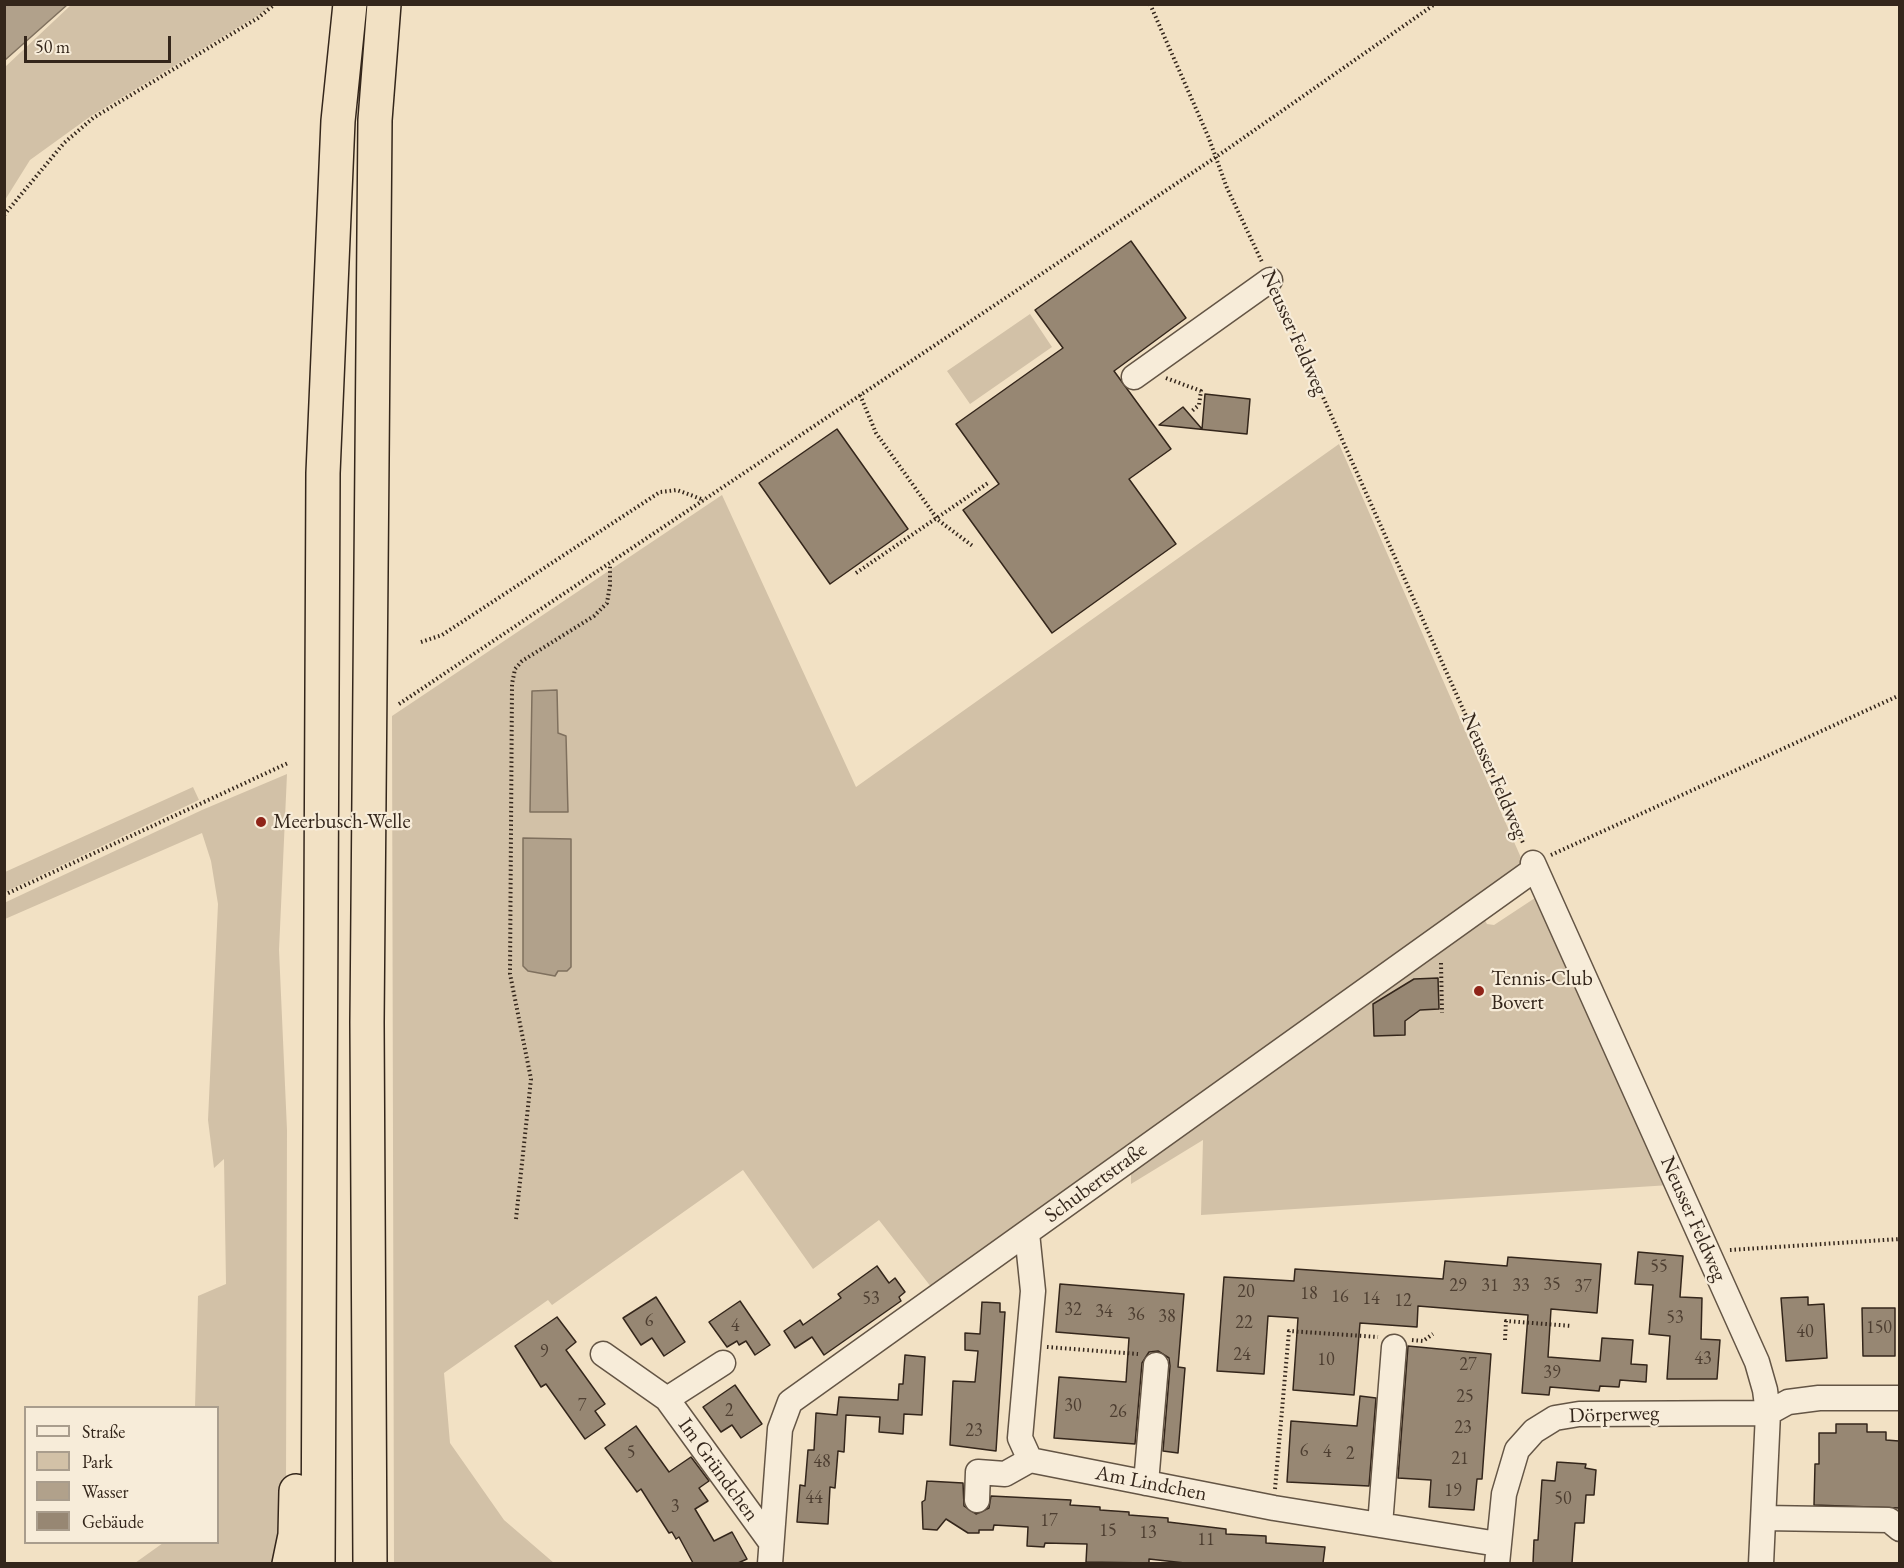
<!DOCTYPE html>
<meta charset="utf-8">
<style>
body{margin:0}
#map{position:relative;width:1904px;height:1568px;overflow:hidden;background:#f2e1c4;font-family:"EB Garamond",serif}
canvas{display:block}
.frame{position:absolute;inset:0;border:6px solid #34261b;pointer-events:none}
.legend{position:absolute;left:24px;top:1406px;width:195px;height:138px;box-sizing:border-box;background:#f7ecd9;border:2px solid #a99d8d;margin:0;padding:8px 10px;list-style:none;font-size:18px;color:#34261b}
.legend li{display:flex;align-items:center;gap:12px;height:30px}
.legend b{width:30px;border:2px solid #a99d8d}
.scale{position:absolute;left:24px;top:36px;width:147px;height:27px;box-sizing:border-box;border:3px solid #34261b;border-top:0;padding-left:8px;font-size:18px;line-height:21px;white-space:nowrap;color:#34261b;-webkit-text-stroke:4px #f7ecd9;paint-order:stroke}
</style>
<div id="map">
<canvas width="1904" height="1568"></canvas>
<div class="frame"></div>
<ul class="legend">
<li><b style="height:8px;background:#f7ecd9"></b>Straße</li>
<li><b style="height:16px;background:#d2c1a7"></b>Park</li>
<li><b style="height:16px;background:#b1a18b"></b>Wasser</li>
<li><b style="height:16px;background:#978773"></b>Gebäude</li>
</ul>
<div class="scale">50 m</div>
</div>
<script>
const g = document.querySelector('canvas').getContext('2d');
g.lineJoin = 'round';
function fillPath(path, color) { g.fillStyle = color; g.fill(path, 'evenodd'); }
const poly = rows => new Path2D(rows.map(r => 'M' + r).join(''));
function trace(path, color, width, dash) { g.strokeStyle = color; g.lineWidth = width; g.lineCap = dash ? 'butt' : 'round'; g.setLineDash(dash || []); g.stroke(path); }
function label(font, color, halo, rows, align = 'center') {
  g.font = font + ' "EB Garamond",serif'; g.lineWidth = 4.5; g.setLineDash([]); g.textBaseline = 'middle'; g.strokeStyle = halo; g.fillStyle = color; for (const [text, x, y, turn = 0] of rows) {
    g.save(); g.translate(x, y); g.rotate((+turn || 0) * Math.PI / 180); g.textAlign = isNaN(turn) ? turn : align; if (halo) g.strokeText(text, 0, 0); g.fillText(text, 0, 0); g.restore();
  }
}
fillPath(poly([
 [71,5,272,5,257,16,91,116,30,160,5,200,5,67],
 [1030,314,1052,347,970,404,947,371],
 [1339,444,1522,860,1518,876,935,1292,879,1220,813,1269,743,1170,552,1305,548,1300,444,1373,450,1443,504,1520,554,1563,394,1563,392,716,722,495,856,787],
 [287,774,279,950,287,1130,286,1482,276,1563,135,1563,163,1543,218,1542,218,1408,195,1407,198,1296,226,1284,224,1159,214,1168,208,1120,218,904,211,861,202,833,5,919,4,903,202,810],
 [193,787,199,800,5,892,5,872],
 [1535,898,1544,903,1670,1185,1201,1215,1203,1140,1131,1184,1131,1163,1482,915,1487,924,1494,925]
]), '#d2c1a7');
const water = poly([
 [5,4,67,4,67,5,5,60,5,4],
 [557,690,558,733,566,736,568,812,530,812,532,691,557,690],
 [523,838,571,839,571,967,567,971,558,971,555,976,528,971,523,966,523,838]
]);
fillPath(water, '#b1a18b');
trace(water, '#7f705e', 1.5);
const building = poly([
 [1131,241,1186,318,1114,371,1171,449,1129,479,1176,544,1052,633,963,510,999,484,956,424,1063,348,1035,310,1131,241],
 [1205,394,1250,399,1247,434,1159,425,1183,407,1202,429,1205,394],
 [837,429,908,529,830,584,759,483,837,429],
 [1438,978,1439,1009,1420,1010,1405,1021,1405,1035,1374,1036,1373,1004,1414,979,1438,978],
 [1638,1252,1683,1256,1680,1297,1702,1298,1701,1339,1720,1340,1717,1379,1667,1379,1670,1336,1649,1334,1653,1285,1635,1284,1638,1252],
 [1508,1257,1601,1264,1597,1313,1551,1309,1548,1357,1600,1361,1602,1338,1633,1340,1631,1364,1647,1365,1646,1382,1620,1380,1619,1387,1600,1386,1599,1391,1550,1387,1549,1395,1522,1393,1528,1315,1418,1306,1417,1327,1360,1323,1354,1395,1293,1390,1298,1318,1268,1316,1264,1374,1217,1371,1224,1277,1294,1281,1295,1269,1443,1279,1445,1261,1507,1266,1508,1257],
 [877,1266,889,1283,895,1278,905,1292,899,1297,901,1301,824,1355,812,1337,795,1348,784,1331,800,1320,803,1325,841,1298,838,1294,877,1266],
 [1060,1284,1184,1294,1178,1367,1185,1368,1178,1453,1163,1451,1170,1366,1169,1358,1158,1351,1149,1352,1142,1363,1135,1444,1054,1438,1059,1377,1126,1382,1129,1338,1056,1332,1060,1284],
 [656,1297,685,1342,664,1356,652,1338,641,1345,623,1318,656,1297],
 [1808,1297,1808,1305,1824,1304,1827,1358,1786,1361,1781,1298,1808,1297],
 [740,1301,770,1345,755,1355,746,1341,739,1345,737,1341,727,1347,709,1322,740,1301],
 [982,1302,1000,1303,1000,1312,1005,1312,996,1451,950,1445,953,1381,975,1382,978,1351,965,1350,965,1333,980,1334,982,1302],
 [1862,1308,1895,1308,1895,1356,1863,1356,1862,1308],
 [557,1317,576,1342,566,1350,605,1404,595,1411,605,1425,585,1439,546,1384,541,1387,515,1346,557,1317],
 [1408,1346,1491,1354,1482,1479,1477,1479,1474,1510,1429,1507,1431,1480,1398,1478,1408,1346],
 [905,1355,925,1357,922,1415,904,1414,903,1434,879,1432,880,1417,846,1415,844,1452,838,1451,835,1488,830,1487,828,1524,797,1522,800,1485,805,1486,808,1450,814,1450,816,1413,837,1415,839,1397,898,1400,899,1384,903,1384,905,1355],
 [735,1385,762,1424,741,1438,732,1425,721,1432,703,1407,735,1385],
 [1360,1396,1376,1398,1369,1486,1287,1482,1291,1421,1357,1426,1360,1396],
 [1836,1424,1867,1424,1867,1432,1886,1432,1886,1440,1899,1441,1899,1508,1814,1505,1815,1464,1819,1464,1819,1433,1836,1433,1836,1424],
 [636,1426,669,1472,691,1457,709,1481,699,1488,708,1501,695,1509,714,1541,732,1532,747,1559,738,1563,693,1563,679,1537,676,1539,672,1532,669,1533,641,1489,637,1492,605,1448,636,1426],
 [1557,1462,1586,1464,1585,1468,1596,1470,1594,1495,1586,1495,1584,1523,1575,1523,1572,1563,1533,1563,1534,1540,1538,1540,1542,1480,1555,1481,1557,1462],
 [927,1481,963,1483,964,1506,976,1514,989,1508,991,1496,1071,1500,1070,1505,1100,1507,1100,1510,1129,1512,1129,1515,1168,1518,1168,1522,1226,1529,1226,1534,1266,1536,1266,1543,1325,1547,1323,1563,1185,1563,1149,1559,1149,1563,1086,1562,1087,1544,1045,1543,1044,1547,1027,1546,1028,1527,994,1525,993,1530,979,1530,979,1533,968,1533,946,1519,937,1530,923,1529,922,1502,925,1500,927,1481]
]);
fillPath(building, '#978773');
trace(building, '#34261b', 1.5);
const minor = poly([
 [1134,377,1270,280],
 [1533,863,1757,1362,1765,1390,1768,1413,1761,1564],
 [1027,1233,1033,1291,1020,1438,1030,1460,1274,1508,1498,1544],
 [603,1354,667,1399,770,1541],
 [667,1399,723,1363],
 [1146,1483,1156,1365],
 [977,1500,978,1472,1005,1474,1030,1460],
 [1764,1518,1889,1520,1900,1529],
 [1380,1525,1394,1347],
 [770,1564,780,1429,790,1402,1535,869],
 [1497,1564,1504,1494,1517,1450,1534,1431,1555,1418,1579,1414,1768,1413,1788,1402,1819,1398,1900,1398]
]);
const highway = poly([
 [289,1564,295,1535,296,1491],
 [318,1564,323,473,338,121,350,4],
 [370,1564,367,1022,375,120,384,4]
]);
trace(minor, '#645545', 27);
trace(highway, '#34261b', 36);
trace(poly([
 [1150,4,1208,136,1227,188,1262,262],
 [4,215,64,143,93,118,258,18,275,4],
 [1279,299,1524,845],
 [1166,378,1201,391,1199,405,1192,411],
 [860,395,876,433,938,520,974,547],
 [856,573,988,483],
 [421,642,442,635,660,492,677,490,704,500],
 [399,704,1216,157,1435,4],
 [1551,855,1900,695],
 [4,895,288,763],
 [1441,963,1442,1013],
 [516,1219,531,1079,510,974,512,684,515,669,522,661,594,616,607,603,610,585,610,564],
 [1730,1250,1900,1239],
 [1412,1340,1423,1341,1433,1334],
 [1505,1340,1506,1321,1572,1326],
 [1047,1347,1138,1354],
 [1275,1489,1289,1331,1378,1337]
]), '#34261b', 4, [1.5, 3]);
trace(minor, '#f7ecd9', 24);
trace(highway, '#f2e1c4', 33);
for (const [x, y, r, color] of [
 [261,822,6,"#8f2418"],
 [1479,991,6,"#8f2418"]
]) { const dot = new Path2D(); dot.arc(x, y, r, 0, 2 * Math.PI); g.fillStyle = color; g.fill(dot); trace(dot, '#f7ecd9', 2); }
label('18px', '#4d3e31', null, [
 ["55",1659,1267],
 ["35",1552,1285],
 ["29",1458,1286],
 ["31",1490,1286],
 ["33",1521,1286],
 ["37",1583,1287],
 ["20",1246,1292],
 ["18",1309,1294],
 ["16",1340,1297],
 ["53",871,1299],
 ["14",1371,1299],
 ["12",1403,1301],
 ["32",1073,1310],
 ["34",1104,1312],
 ["36",1136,1315],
 ["38",1167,1317],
 ["53",1675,1318],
 ["6",649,1321],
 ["22",1244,1323],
 ["4",735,1326],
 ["150",1879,1328],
 ["40",1805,1332],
 ["9",544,1352],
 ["24",1242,1355],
 ["43",1703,1359],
 ["10",1326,1360],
 ["27",1468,1365],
 ["39",1552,1373],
 ["25",1465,1397],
 ["7",582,1406],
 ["30",1073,1406],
 ["2",729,1411],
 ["26",1118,1412],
 ["23",1463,1428],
 ["23",974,1431],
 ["6",1304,1451],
 ["4",1327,1452],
 ["5",631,1453],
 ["2",1350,1454],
 ["21",1460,1459],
 ["48",822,1462],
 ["19",1453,1491],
 ["44",814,1498],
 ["50",1563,1499],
 ["3",675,1507],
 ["17",1049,1521],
 ["15",1108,1531],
 ["13",1148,1533],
 ["11",1206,1540]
]);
label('21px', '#34261b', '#f7ecd9', [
 ["Neusser Feldweg",1294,333,66],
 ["Neusser Feldweg",1494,776,66],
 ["Schubertstraße",1096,1183,-36],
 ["Neusser Feldweg",1693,1219,66],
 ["Dörperweg",1614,1415,-2],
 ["Im Gründchen",718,1470,54],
 ["Am Lindchen",1151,1484,11]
]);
label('21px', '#34261b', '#f7ecd9', [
 ["Meerbusch-Welle",273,822],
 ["Tennis-Club",1491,979],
 ["Bovert",1491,1003]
], 'left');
</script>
